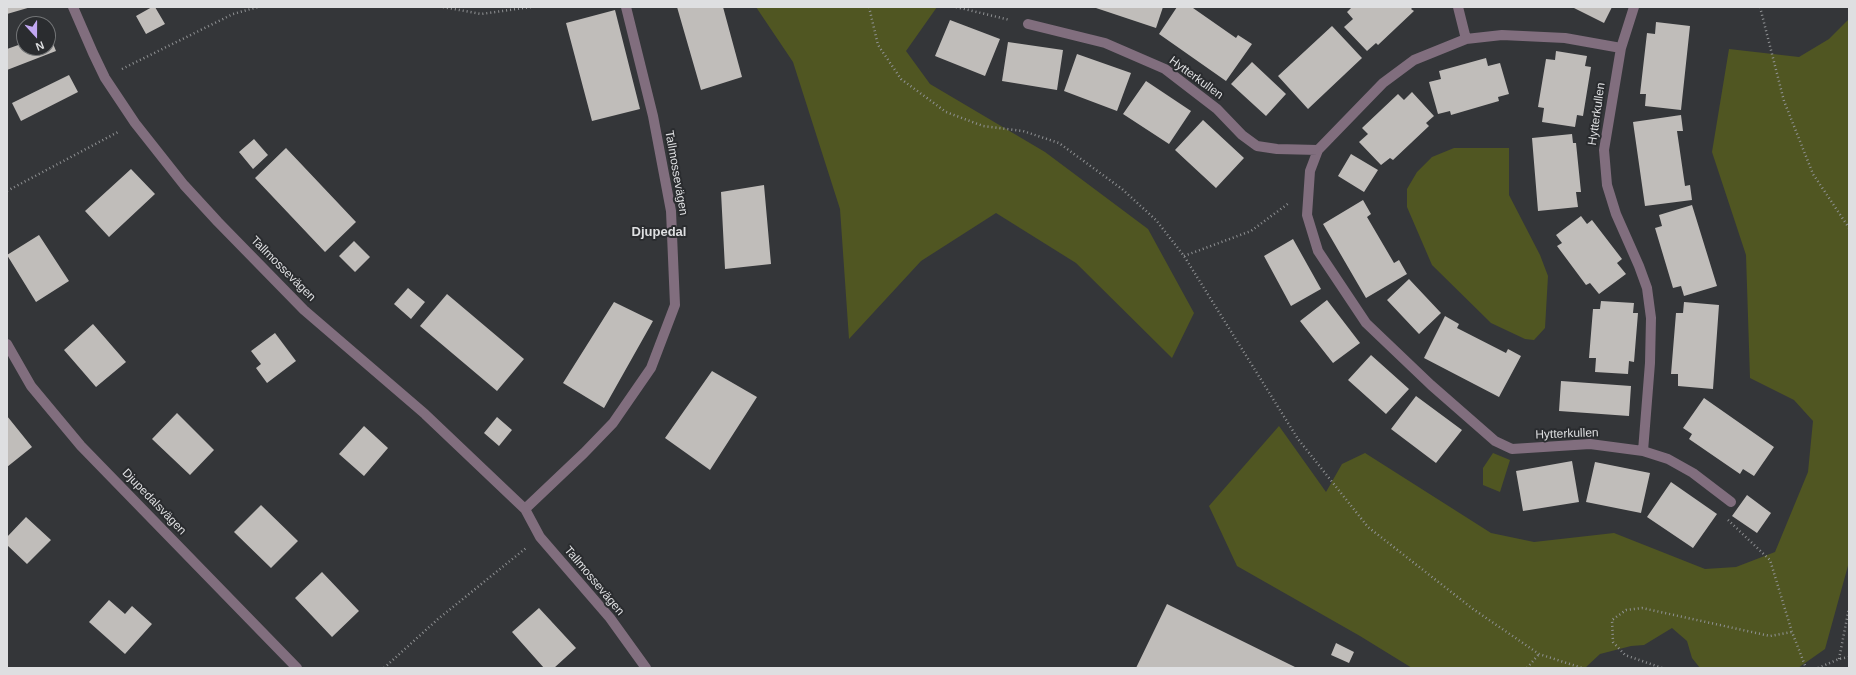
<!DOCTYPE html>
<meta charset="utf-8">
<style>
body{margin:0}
#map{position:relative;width:1856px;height:675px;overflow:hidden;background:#343639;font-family:Arial,sans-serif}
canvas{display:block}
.frame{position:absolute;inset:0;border:8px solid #dedfe1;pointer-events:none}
.north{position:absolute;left:16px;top:16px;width:40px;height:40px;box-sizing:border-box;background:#2a2c2f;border:1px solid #727476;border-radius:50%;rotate:159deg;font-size:11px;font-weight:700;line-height:16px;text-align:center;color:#dedfe1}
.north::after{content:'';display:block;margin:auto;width:14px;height:18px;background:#c2a8f2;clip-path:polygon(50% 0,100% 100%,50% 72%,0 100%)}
</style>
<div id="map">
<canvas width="1856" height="675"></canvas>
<div class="frame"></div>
<div class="north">N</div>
</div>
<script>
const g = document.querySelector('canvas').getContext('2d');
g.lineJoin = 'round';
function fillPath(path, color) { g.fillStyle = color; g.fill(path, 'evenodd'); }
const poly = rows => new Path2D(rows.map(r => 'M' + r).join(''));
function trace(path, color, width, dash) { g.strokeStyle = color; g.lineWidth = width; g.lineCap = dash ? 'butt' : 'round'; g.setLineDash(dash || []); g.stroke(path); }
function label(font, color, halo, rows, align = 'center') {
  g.font = font + ' Arial,sans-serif'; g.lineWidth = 4; g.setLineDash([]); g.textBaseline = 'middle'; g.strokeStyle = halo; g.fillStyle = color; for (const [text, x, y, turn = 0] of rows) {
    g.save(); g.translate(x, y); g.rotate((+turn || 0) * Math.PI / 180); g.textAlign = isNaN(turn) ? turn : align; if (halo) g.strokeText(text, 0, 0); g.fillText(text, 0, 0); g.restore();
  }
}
fillPath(poly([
 [756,7,937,7,906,51,930,84,1045,152,1148,229,1194,313,1172,358,1076,263,996,213,921,261,849,339,840,209,793,62],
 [1849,19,1849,562,1825,649,1798,668,1700,668,1692,658,1687,641,1672,628,1644,645,1631,646,1600,654,1585,668,1412,668,1360,636,1237,566,1209,506,1279,426,1326,492,1342,464,1365,453,1491,533,1534,542,1614,533,1705,569,1736,567,1775,552,1808,472,1813,421,1794,400,1750,378,1746,255,1712,152,1729,49,1799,57,1829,39],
 [1454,148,1509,148,1509,195,1540,255,1548,276,1545,328,1534,340,1525,339,1491,323,1432,265,1407,207,1407,189,1417,172,1432,157],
 [1493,453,1510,460,1500,492,1483,485,1483,468]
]), '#505622');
fillPath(poly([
 [7,7,31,7,7,14],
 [152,7,155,7,165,24,146,34,136,16],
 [677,7,723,7,742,77,701,90],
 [1093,7,1163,7,1156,28],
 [1177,7,1194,7,1193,8,1236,38,1238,35,1252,44,1226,81,1159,34],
 [1352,7,1413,7,1411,9,1414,11,1378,45,1376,43,1367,51,1344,27,1353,19,1347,12],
 [1572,7,1612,7,1604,23],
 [615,10,640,109,592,121,566,23],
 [950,20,1000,39,985,76,935,56],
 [1656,22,1690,26,1681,110,1645,106,1646,94,1640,94,1647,33,1655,34],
 [1332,26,1362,58,1308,109,1278,76],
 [48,31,56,51,7,70,7,49,24,43,24,48,48,48],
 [1008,42,1063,50,1057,90,1002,81],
 [1556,51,1587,56,1585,66,1591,67,1583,116,1577,115,1575,127,1542,122,1544,108,1538,107,1546,59,1555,60],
 [1077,54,1131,73,1117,111,1064,91],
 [1486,58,1488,66,1500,63,1509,94,1498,97,1499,101,1451,115,1450,111,1438,114,1429,82,1441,79,1439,71],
 [1252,62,1286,94,1266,116,1231,84],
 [69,75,78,92,21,121,12,103],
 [1146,81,1191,111,1169,144,1123,114],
 [1412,92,1434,116,1426,123,1429,126,1393,160,1390,158,1381,165,1359,142,1368,134,1362,128,1398,94,1404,100],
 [1681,115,1683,131,1677,131,1685,186,1690,185,1692,200,1645,206,1633,122],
 [1203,120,1244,158,1216,188,1175,150],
 [1572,134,1573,143,1576,143,1581,192,1576,192,1578,207,1538,211,1532,138],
 [254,139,268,155,253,169,239,152],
 [286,148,356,222,325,252,255,178],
 [1351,154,1378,170,1364,192,1338,176],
 [131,169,155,194,109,237,85,211],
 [764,185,771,264,725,269,721,192],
 [1363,200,1371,214,1367,217,1394,263,1399,260,1407,274,1366,298,1323,224],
 [1692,205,1717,286,1684,296,1681,286,1673,288,1655,228,1662,226,1659,215],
 [1581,216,1587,224,1592,220,1622,259,1617,263,1626,274,1599,294,1590,283,1586,285,1557,246,1562,243,1556,235],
 [39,235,69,281,36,302,7,255],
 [1293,239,1321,289,1291,306,1264,256],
 [354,241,370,257,355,272,339,256],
 [1409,279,1441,313,1419,334,1387,300],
 [408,288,425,302,411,319,394,304],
 [447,294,524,359,497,391,420,326],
 [1327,300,1360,343,1333,363,1300,321],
 [1601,301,1634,303,1633,313,1638,313,1634,362,1629,361,1628,374,1595,372,1596,358,1589,358,1593,309,1600,309],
 [614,302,653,321,604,408,563,383],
 [1684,302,1719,305,1713,389,1678,386,1678,374,1671,374,1676,313,1683,313],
 [1445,316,1459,324,1457,328,1506,353,1508,349,1521,356,1499,397,1424,358],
 [93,324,126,362,96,387,64,350],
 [275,333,296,361,267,383,256,368,261,364,251,351],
 [1371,355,1409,389,1386,414,1348,380],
 [712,371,757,397,710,470,665,438],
 [1561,381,1631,386,1629,416,1559,411],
 [1416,396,1462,430,1436,463,1391,429],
 [1704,398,1774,447,1754,476,1743,469,1740,474,1689,439,1692,434,1683,428],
 [177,413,214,450,190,475,152,439],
 [7,416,32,447,7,467],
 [497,417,512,430,499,446,484,433],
 [364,426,388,448,364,476,339,454],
 [1572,461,1579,502,1523,511,1516,471],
 [1595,462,1650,473,1641,513,1586,502],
 [1671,482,1717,514,1693,548,1647,517],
 [1747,495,1771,513,1757,533,1732,516],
 [261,505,298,541,271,568,234,532],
 [26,517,51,540,27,564,7,545,7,537],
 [322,572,359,611,332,637,295,598],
 [109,600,125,614,132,606,152,624,125,654,89,622],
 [1167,604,1297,668,1136,668],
 [539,608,576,648,554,668,544,668,512,632],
 [1336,643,1354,652,1349,663,1331,655]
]), '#c0bdba');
trace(poly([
 [443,7,481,14,531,7],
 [869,7,878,45,901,79,946,112,983,126,1023,131,1059,143,1122,189,1156,220,1184,256,1298,439,1368,527,1473,609,1539,654,1582,668],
 [956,7,1010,20],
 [1760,7,1784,101,1813,174,1849,228],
 [122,69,233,14,258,7],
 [7,191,118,132],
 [1184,256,1251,231,1289,203],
 [1728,520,1770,560,1792,632,1806,668],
 [1839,659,1849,608],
 [384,668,438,619,526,548],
 [1527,668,1539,654],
 [1662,668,1625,655,1613,642,1612,620,1626,610,1642,608,1770,636,1792,632],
 [1818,668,1839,659,1849,657]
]), '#909294', 2.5, [1, 3]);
trace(poly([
 [73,7,93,53,105,78,135,123,184,185,218,222,304,310,425,414,525,509,540,537,610,618,646,668],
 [1458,7,1466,39],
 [1634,7,1621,48,1604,150,1607,185,1616,214,1639,266,1647,288,1651,318,1650,363,1643,451],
 [1028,24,1105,43,1165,69,1217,109,1242,135,1257,146,1277,149,1318,150],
 [1621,48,1565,38,1502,35,1466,39,1414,60,1383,83,1318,150,1310,171,1307,215,1318,251,1366,323,1431,385,1495,441,1512,449,1590,444,1643,451,1668,459,1693,473,1731,502],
 [7,344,31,386,81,446,297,668],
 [525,509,584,453,613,423,651,368,675,305,671,211,653,116,626,7]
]), '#816e7e', 10);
label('12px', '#dedfe1', '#2a2c2f', [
 ["Hytterkullen",1196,78,36],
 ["Hytterkullen",1597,114,-82],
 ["Tallmossevägen",676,173,80],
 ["Tallmossevägen",283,269,45],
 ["Hytterkullen",1567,434,-2],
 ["Djupedalsvägen",154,502,46],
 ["Tallmossevägen",594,581,50]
]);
label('bold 13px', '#dedfe1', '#2a2c2f', [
 ["Djupedal",659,232]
]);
</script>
